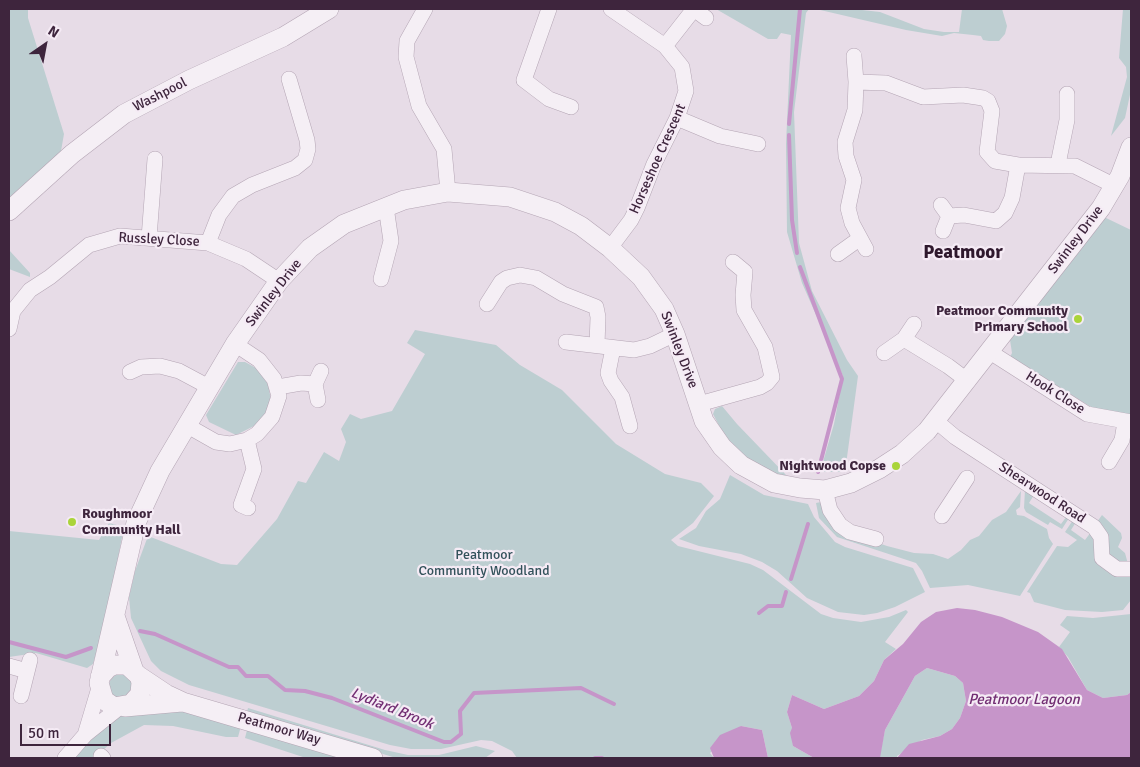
<!DOCTYPE html>
<style>
body{margin:0}
#map{position:relative;width:1140px;height:767px;overflow:hidden;background:#e7dce7;font-family:Signika,sans-serif}
canvas{display:block}
.frame{position:absolute;inset:0;border:10px solid #3e253d;pointer-events:none}
.north{position:absolute;left:20px;top:20px;width:50px;height:50px;-webkit-text-stroke:4px #f5ebf5;paint-order:stroke;rotate:33deg;font-size:14px;font-weight:700;line-height:20px;text-align:center;color:#3e253d}
.north::after{content:'';display:block;margin:auto;width:18px;height:22px;background:#3e253d;clip-path:polygon(50% 0,100% 100%,50% 72%,0 100%)}
.scale{position:absolute;left:20px;top:724px;width:91px;height:22px;box-sizing:border-box;border:2px solid #3e253d;border-top:0;padding-left:6px;font-size:15px;line-height:18px;white-space:nowrap;color:#3e253d;-webkit-text-stroke:4px #f5ebf5;paint-order:stroke}
</style>
<div id="map">
<canvas width="1140" height="767"></canvas>
<div class="frame"></div>
<div class="north">N</div>
<div class="scale">50 m</div>
</div>
<script>
const g = document.querySelector('canvas').getContext('2d');
g.lineJoin = 'round';
function fillPath(path, color) { g.fillStyle = color; g.fill(path, 'evenodd'); }
const poly = rows => new Path2D(rows.map(r => 'M' + r).join(''));
function trace(path, color, width, dash) { g.strokeStyle = color; g.lineWidth = width; g.lineCap = dash ? 'butt' : 'round'; g.setLineDash(dash || []); g.stroke(path); }
function label(font, color, halo, rows, align = 'center') {
  g.font = font + ' Signika,sans-serif'; g.lineWidth = 4.5; g.setLineDash([]); g.textBaseline = 'middle'; g.strokeStyle = halo; g.fillStyle = color; for (const [text, x, y, turn = 0] of rows) {
    g.save(); g.translate(x, y); g.rotate((+turn || 0) * Math.PI / 180); g.textAlign = isNaN(turn) ? turn : align; if (halo) g.strokeText(text, 0, 0); g.fillText(text, 0, 0); g.restore();
  }
}
fillPath(poly([
 [9,9,28,9,28,18,64,134,61,151,9,201],
 [716,9,809,9,806,13,794,112,799,243,812,291,847,360,858,376,845,472,820,472,834,424,843,376,802,283,787,232,786,144,791,35,781,33,777,39,768,39],
 [816,9,853,9,880,12,924,29,944,32,959,32,962,9,1002,9,1007,26,1005,34,999,41,989,41,983,40,981,36,973,35,954,33,942,36,906,30],
 [1123,9,1131,9,1131,90,1125,118,1111,136,1127,77,1126,67,1119,58],
 [1104,217,1131,230,1131,417,1096,410,1010,357,1012,353,1010,340],
 [9,250,30,273,30,277,9,269],
 [415,330,496,345,520,365,562,390,616,444,665,474,701,483,714,496,693,523,671,540,678,546,750,564,763,570,821,614,833,618,861,622,889,617,906,610,908,612,885,642,896,649,884,660,874,681,859,696,824,709,792,695,787,712,792,728,793,746,814,758,768,758,762,730,741,726,710,753,714,758,517,758,512,751,492,741,481,740,441,749,411,749,390,745,189,685,161,671,151,661,131,618,129,597,135,571,148,536,221,564,237,565,277,519,298,481,306,483,324,452,339,461,346,442,341,429,350,414,361,419,392,411,425,354,407,343],
 [238,362,245,362,256,368,267,379,271,400,266,414,258,424,236,435,209,422,206,415],
 [722,406,737,424,787,476,774,473,742,455,726,439,713,414,715,409],
 [730,475,764,495,808,504,814,517,835,542,845,547,913,568,925,592,895,607,877,613,864,615,838,612,807,598,777,571,762,562,741,554,699,546,679,539,696,528,706,511,720,499],
 [1025,490,1034,495,1029,503,1061,524,1067,516,1069,518,1062,529,1050,522,1048,525,1026,512,1024,508],
 [1021,491,1020,507,1016,510,1017,515,1024,516,1047,529,1049,538,1053,544,1020,596,968,585,930,588,922,571,916,563,837,537,819,518,816,503,821,502,840,530,887,546,914,553,933,554,948,559,961,550,970,540,979,536,992,520,1006,512],
 [1102,515,1121,533,1122,538,1118,547,1125,553,1128,564,1111,560,1097,522],
 [1073,520,1076,522,1071,530,1085,540,1091,532,1095,541,1095,555,1100,565,1118,576,1130,576,1131,600,1123,610,1102,612,1065,610,1034,602,1030,593,1027,592,1057,546,1068,547,1077,540,1065,532],
 [109,523,124,527,106,621,93,664,87,668,36,653,9,657,9,531,99,540],
 [1131,614,1131,692,1127,695,1103,698,1087,690,1068,657,1059,647,1070,632,1060,625,1067,616,1093,618],
 [927,668,955,676,963,683,966,701,960,718,952,729,940,736,922,740,897,756,897,758,879,758,885,730,915,676],
 '109 686a12 12 0 1 1 24 0a12 12 0 1 1-24 0Z',
 [164,707,241,726,238,737,226,737,173,726,144,725,111,743,94,758,74,757,106,724,126,712],
 [248,708,385,750,408,755,439,755,476,746,495,751,485,758,396,758,247,712],
 [247,730,349,758,306,758,245,738]
]), '#bdced1');
fillPath(poly([
 [957,608,975,610,1002,617,1038,632,1062,649,1087,690,1103,698,1127,695,1131,692,1131,758,897,758,909,744,940,736,952,729,960,718,966,701,963,683,955,676,927,668,915,676,885,730,880,758,814,758,793,746,790,733,792,728,787,712,792,695,824,709,859,696,874,681,884,660,903,644,921,622,936,612],
 [741,726,762,730,768,758,714,758,710,748,720,735]
]), '#c695c9');
trace(poly([
 [789,124,800,9],
 [789,135,792,220,797,253],
 [800,267,842,379,818,472],
 [791,579,808,524],
 [759,613,768,606,782,606,786,592],
 [140,631,155,634,229,667,238,667,246,676,268,676,285,690,305,691,332,698,444,742,451,742,461,734,460,711,474,693,581,688,614,704],
 [9,642,66,657,91,648],
 [595,758,602,758]
]), '#c695c9', 4);
const minor = poly([
 [425,9,407,41,406,57,419,106,444,149,448,192],
 [549,9,524,80,549,99,571,107],
 [694,9,706,18],
 [665,46,694,9],
 [854,56,856,82],
 [677,118,720,136,758,144],
 [1058,164,1067,120,1067,94],
 [941,205,949,216,964,215,996,221,1005,213,1012,198,1018,165],
 [943,231,949,216],
 [149,238,155,159],
 [208,243,219,215,233,196,252,185,295,168,305,160,308,149,307,140,289,79],
 [610,248,631,220,637,208,654,164,677,118,686,91,682,67,665,46,611,9],
 [866,249,852,223,848,208,854,180,846,156,845,142,855,110,856,82,886,83,923,97,963,95,983,98,988,101,992,111,987,152,995,161,1018,165,1075,166,1115,186],
 [838,254,859,239],
 [381,279,391,241,386,207],
 [487,304,501,282,507,278,520,275,536,278,563,294,596,307,598,317,597,345],
 [9,329,13,311,30,290,50,277,89,245,120,236,208,243,246,259,279,281],
 [904,339,914,324],
 [566,342,634,350,650,346,675,334],
 [613,348,608,373,611,381,622,397,630,426],
 [990,352,1087,414,1131,422],
 [884,353,904,339,948,366,968,381],
 [130,372,141,367,160,366,179,371,209,387],
 [315,384,318,400],
 [278,387,301,383,315,384,321,371],
 [699,404,760,387,767,383,772,377,765,347,744,310,743,295,745,272,733,262],
 [936,421,955,437,1094,527,1101,537,1102,558,1117,569,1131,569],
 [186,425,216,442,230,444,247,440,257,434,272,417,279,396,274,379,259,360,235,344],
 [247,440,254,469,241,505,248,508],
 [1109,462,1122,440,1125,422],
 [825,490,830,510,840,525,850,532,876,539],
 [942,516,967,478],
 [9,666,27,671],
 [21,696,30,660],
 [85,735,99,688],
 [101,756,103,758],
 [65,758,85,735,120,707]
]);
const tertiary = poly([
 [9,211,72,154,124,114,189,80,283,37,329,9],
 [115,616,133,668],
 [139,676,166,694,183,702,373,758],
 [100,677,108,668,114,665,127,665,139,676,141,682,140,694,131,704,114,707,104,700,99,683,136,523,160,471,235,344,279,281,310,248,344,224,404,200,448,192,510,197,555,212,581,226,610,248,641,277,664,309,675,334,704,421,722,447,741,465,774,483,800,488,825,490,851,483,879,469,902,454,927,431,1101,208,1120,176,1131,147],
 [125,707,182,702]
]);
trace(minor, '#b4a5b4', 16);
trace(tertiary, '#b4a5b4', 20);
trace(minor, '#f5eff5', 15);
trace(tertiary, '#f5eff5', 19);
for (const [x, y, r, color] of [
 [1078,319,5,"#aad43a"],
 [896,466,5,"#aad43a"],
 [72,522,5,"#aad43a"]
]) { const dot = new Path2D(); dot.arc(x, y, r, 0, 2 * Math.PI); g.fillStyle = color; g.fill(dot); trace(dot, '#f5ebf5', 2); }
label('14px', '#3e253d', '#f5ebf5', [
 ["Washpool",160,95,-27],
 ["Horseshoe Crescent",658,159,-66],
 ["Russley Close",159,240,3],
 ["Swinley Drive",1076,240,-53],
 ["Swinley Drive",274,293,-52],
 ["Swinley Drive",679,350,69],
 ["Hook Close",1055,393,32],
 ["Shearwood Road",1042,493,33],
 ["Peatmoor Way",279,729,16]
]);
label('bold 14px', '#3e253d', '#f5ebf5', [
 ["Peatmoor Community",1068,311],
 ["Primary School",1068,327],
 ["Nightwood Copse",886,466],
 ["Roughmoor",82,514,"left"],
 ["Community Hall",82,530,"left"]
], 'right');
label('14px', '#32515a', '#f5ebf5', [
 ["Peatmoor",484,555],
 ["Community Woodland",484,571]
]);
label('italic 15px', '#722e73', '#f5ebf5', [
 ["Peatmoor Lagoon",1024,700],
 ["Lydiard Brook",392,709,22]
]);
label('bold 19px', '#2f182d', '#f5ebf5', [
 ["Peatmoor",963,253]
]);
</script>
